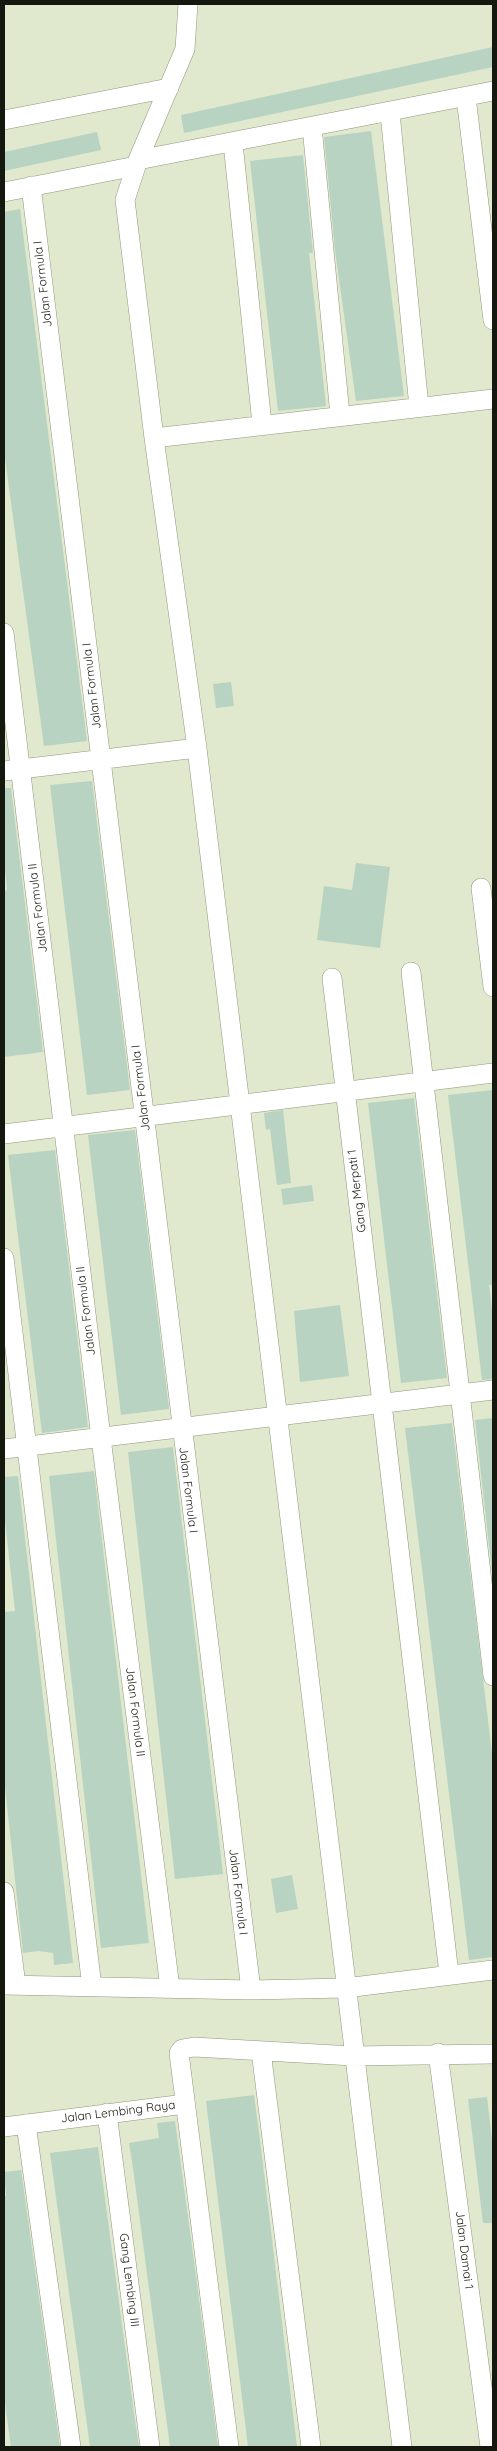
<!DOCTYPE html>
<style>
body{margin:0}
#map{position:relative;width:497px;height:2451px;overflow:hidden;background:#e0e9cd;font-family:Quicksand,sans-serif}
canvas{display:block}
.frame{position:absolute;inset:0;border:5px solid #15180e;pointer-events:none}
</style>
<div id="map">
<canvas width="497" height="2451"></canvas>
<div class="frame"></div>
</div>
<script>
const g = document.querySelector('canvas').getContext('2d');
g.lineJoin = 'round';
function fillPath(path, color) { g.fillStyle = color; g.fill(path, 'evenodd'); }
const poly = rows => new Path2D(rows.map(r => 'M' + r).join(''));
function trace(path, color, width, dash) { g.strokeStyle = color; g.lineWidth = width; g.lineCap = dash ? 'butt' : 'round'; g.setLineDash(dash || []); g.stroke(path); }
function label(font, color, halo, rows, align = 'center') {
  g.font = font + ' Quicksand,sans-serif'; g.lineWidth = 4; g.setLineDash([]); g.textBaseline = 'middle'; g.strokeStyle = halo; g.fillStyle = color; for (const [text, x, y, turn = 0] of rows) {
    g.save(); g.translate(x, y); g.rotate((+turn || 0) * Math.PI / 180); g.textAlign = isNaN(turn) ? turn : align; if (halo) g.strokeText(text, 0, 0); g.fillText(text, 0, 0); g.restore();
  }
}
fillPath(poly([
 [493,47,493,67,184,133,181,115],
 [371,131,404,396,356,401,335,250,324,137],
 [97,132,101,150,4,171,4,152],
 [303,155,313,253,309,253,326,406,278,411,250,161],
 [20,209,87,741,44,746,4,451,4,212],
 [231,682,234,706,216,708,213,684],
 [92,781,130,1090,87,1095,50,785],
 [4,788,11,788,43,1052,4,1057,4,891,7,890,4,859],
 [356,863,390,867,380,948,317,940,324,886,352,890],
 [493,1090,493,1285,489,1285,493,1318,493,1379,482,1380,448,1095],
 [414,1098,447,1378,401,1383,368,1103],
 [283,1110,291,1183,277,1185,270,1129,266,1130,264,1113],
 [135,1130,169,1409,121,1415,88,1135],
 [55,1150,88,1427,42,1433,8,1155],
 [312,1185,314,1201,283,1205,281,1189],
 [340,1305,349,1376,300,1382,294,1311],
 [493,1418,493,1581,475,1420],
 [452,1423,493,1761,493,1957,469,1960,405,1428],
 [173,1447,223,1874,175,1879,128,1452],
 [94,1471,149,1943,101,1948,49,1476],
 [18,1476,73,1963,54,1965,53,1953,39,1951,23,1953,4,1778,4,1612,15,1611,4,1512,4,1477],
 [292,1875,298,1909,276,1913,271,1879],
 [254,2095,261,2148,297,2447,248,2447,206,2101],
 [487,2097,493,2149,493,2223,483,2223,468,2099],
 [175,2121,197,2283,218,2447,170,2447,133,2168,129,2143,159,2138,157,2123],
 [98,2147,134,2413,139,2447,90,2447,62,2241,50,2153],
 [21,2170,60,2447,11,2447,6,2411,4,2394,4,2196,6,2196,4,2172]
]), '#b8d3c1');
const minor = poly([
 [188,4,185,49,138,160,125,200,154,438,197,748,402,2447],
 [466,97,493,320],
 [390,113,419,407],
 [4,120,169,88],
 [312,127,340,415],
 [233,143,262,424],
 [138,160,493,91],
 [31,186,251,1990],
 [4,192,136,166],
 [154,438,493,399],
 [4,633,101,1438,170,1988],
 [4,771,197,748],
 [481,888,493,987],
 [411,972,493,1676],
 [332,978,449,1974],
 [4,1134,493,1073],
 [4,1258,92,1987],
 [4,1449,493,1390],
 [4,1892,16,1985],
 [4,1985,251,1990,345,1988,493,1970],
 [261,2051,311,2447],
 [438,2053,490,2447],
 [107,2113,150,2447],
 [26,2124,71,2447],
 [4,2127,185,2104],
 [229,2447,179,2053,182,2049,194,2047,353,2056,493,2054]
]);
trace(minor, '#8f977d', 20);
trace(minor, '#fff', 19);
label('12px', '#15180e', '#fff', [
 ["Jalan Formula I",43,284,-97],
 ["Jalan Formula I",92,686,-97],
 ["Jalan Formula II",38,908,-97],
 ["Jalan Formula I",141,1088,-97],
 ["Gang Merpati 1",357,1191,-97],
 ["Jalan Formula II",86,1311,-97],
 ["Jalan Formula I",188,1490,83],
 ["Jalan Formula II",135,1712,83],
 ["Jalan Formula I",238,1892,83],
 ["Jalan Lembing Raya",118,2112,-7],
 ["Jalan Damai 1",464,2250,83],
 ["Gang Lembing III",129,2280,83]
]);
</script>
